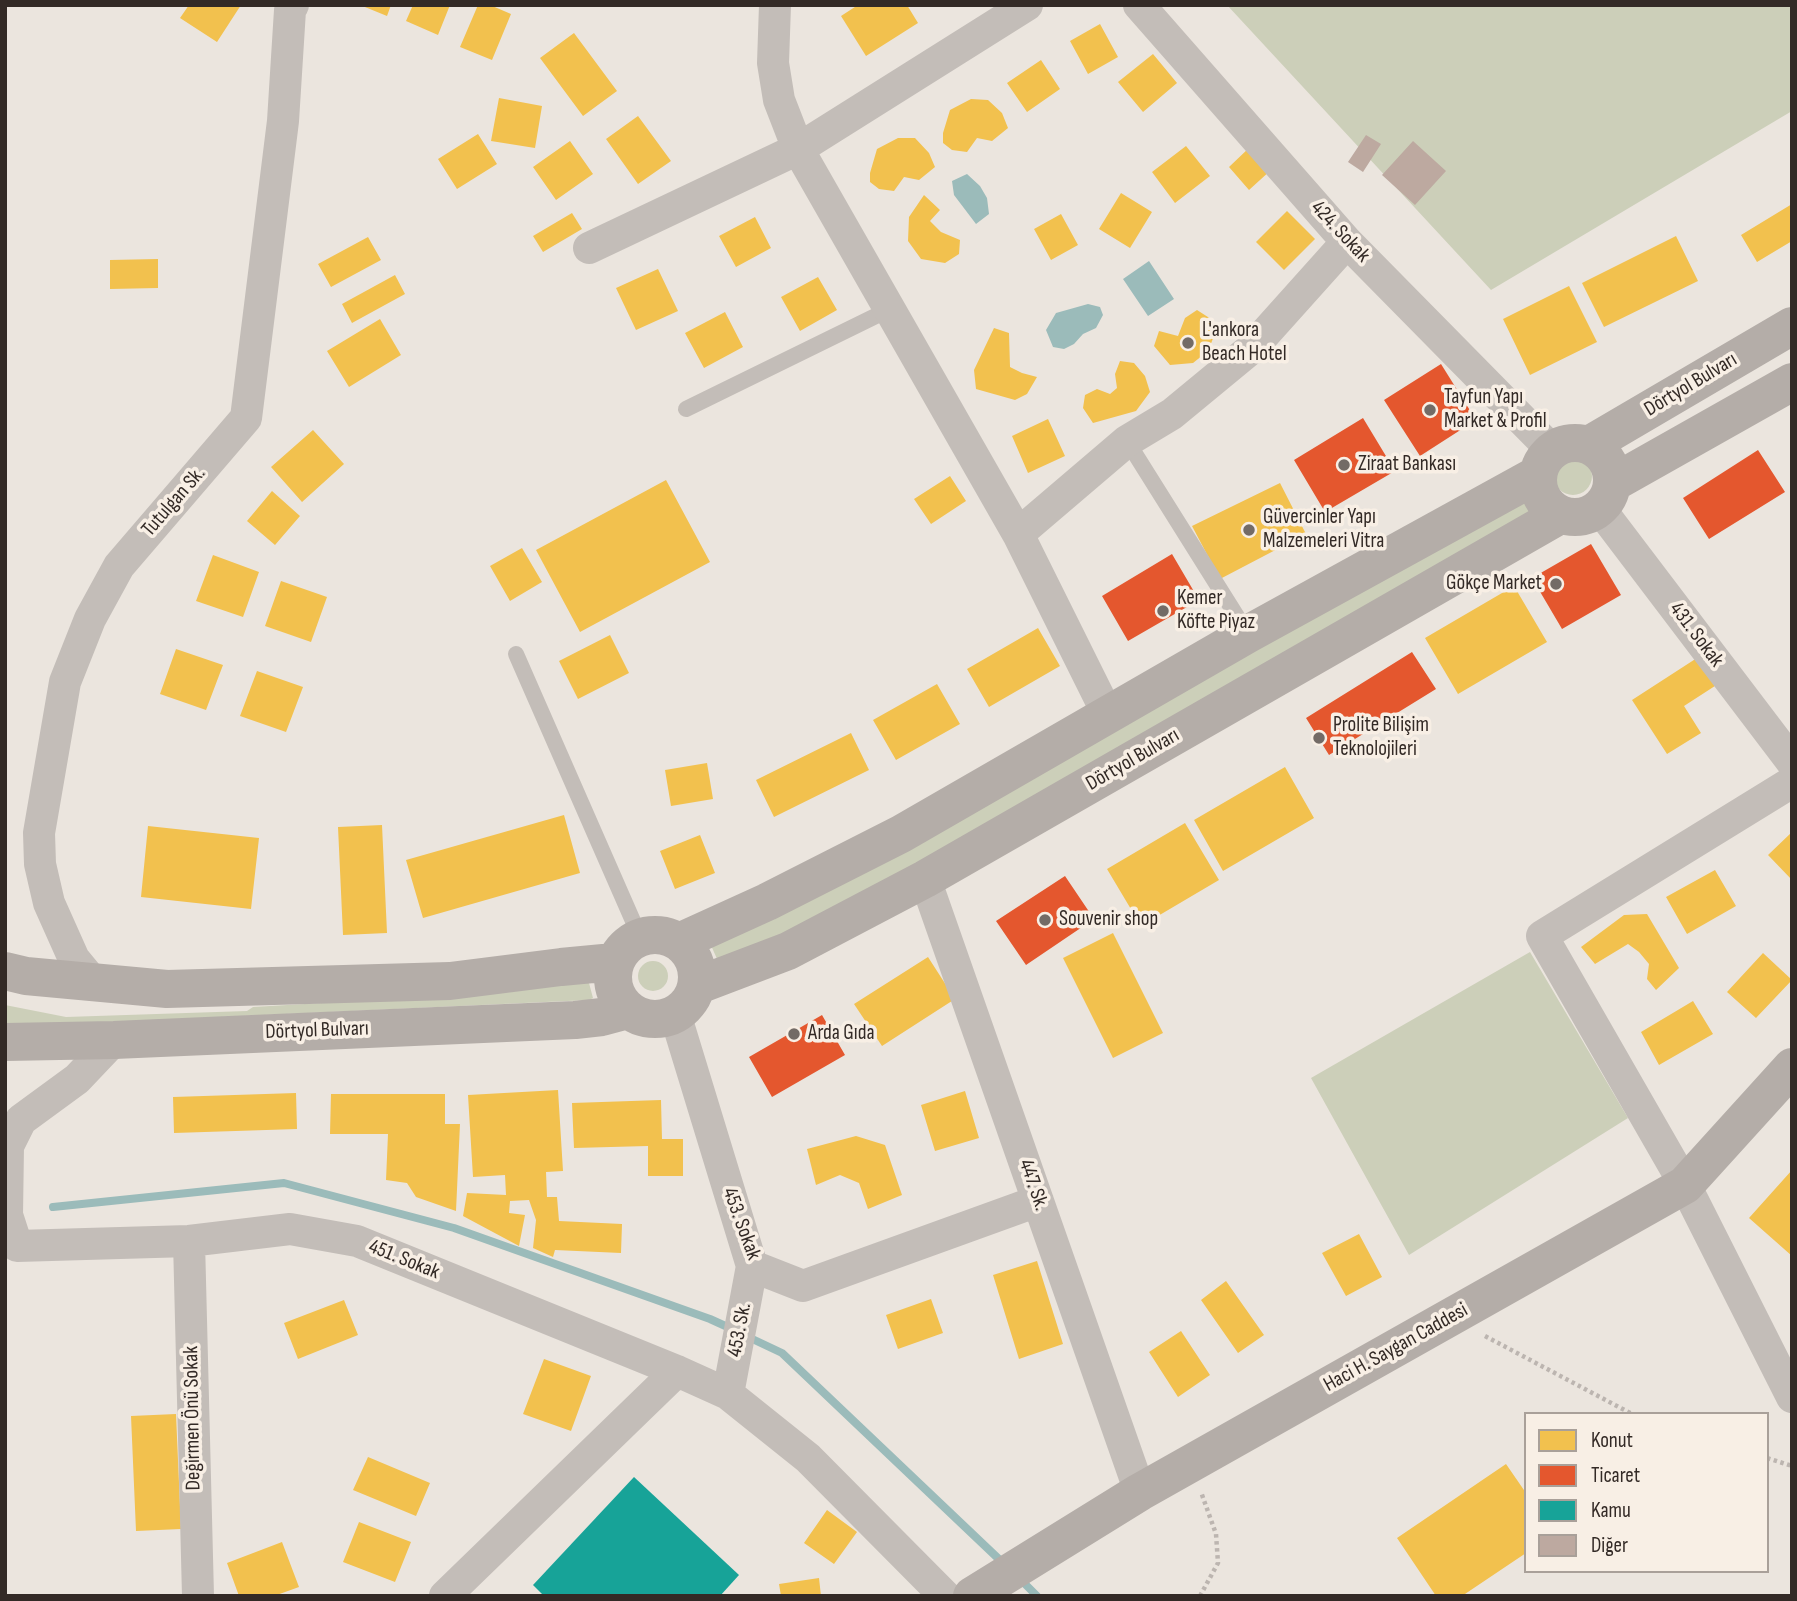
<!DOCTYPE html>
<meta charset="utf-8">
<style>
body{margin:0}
#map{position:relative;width:1797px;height:1601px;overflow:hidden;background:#ebe5de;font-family:"Sofia Sans Condensed",sans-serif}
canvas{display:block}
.frame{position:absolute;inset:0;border:7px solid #332a26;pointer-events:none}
.legend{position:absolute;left:1524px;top:1412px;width:245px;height:161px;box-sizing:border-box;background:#f8efe5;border:2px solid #a9a099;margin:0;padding:9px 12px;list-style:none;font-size:21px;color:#332a26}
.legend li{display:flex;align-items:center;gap:14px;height:35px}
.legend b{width:35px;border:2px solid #a9a099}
</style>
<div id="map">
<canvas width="1797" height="1601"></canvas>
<div class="frame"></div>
<ul class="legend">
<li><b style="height:19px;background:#f2c14e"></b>Konut</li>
<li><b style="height:19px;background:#e4572e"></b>Ticaret</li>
<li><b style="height:19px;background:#17a398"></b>Kamu</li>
<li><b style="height:19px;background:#bda9a0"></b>Diğer</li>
</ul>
</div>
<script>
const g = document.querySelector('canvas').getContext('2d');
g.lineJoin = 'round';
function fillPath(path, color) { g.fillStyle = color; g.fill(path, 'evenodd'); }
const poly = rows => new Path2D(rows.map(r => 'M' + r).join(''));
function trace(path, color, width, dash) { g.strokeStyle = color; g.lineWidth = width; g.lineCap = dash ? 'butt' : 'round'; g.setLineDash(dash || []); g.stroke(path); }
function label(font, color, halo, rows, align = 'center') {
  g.font = font + ' "Sofia Sans Condensed",sans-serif'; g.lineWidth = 7; g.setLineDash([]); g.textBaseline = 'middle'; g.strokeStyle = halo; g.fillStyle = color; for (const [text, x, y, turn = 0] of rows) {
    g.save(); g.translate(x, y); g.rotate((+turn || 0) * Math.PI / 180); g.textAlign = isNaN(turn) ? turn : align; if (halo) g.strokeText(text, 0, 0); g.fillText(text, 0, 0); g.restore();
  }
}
fillPath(poly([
 [1227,5,1792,5,1792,111,1491,290],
 '1554 476a19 19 0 1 1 38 0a19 19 0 1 1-38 0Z',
 [1525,489,1537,509,921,862,778,937,718,961,709,941],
 [1530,952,1628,1118,1409,1255,1311,1078],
 '638 976a15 15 0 1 1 30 0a15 15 0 1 1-30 0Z',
 [560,983,589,983,593,998,589,1000,5,1027,5,1005,66,1017,247,1011,253,1007,511,992]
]), '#cccfb9');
fillPath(poly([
 [967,174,980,186,987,198,989,214,976,224,954,195,952,181],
 [1149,261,1174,299,1148,316,1123,279],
 [1088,304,1100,307,1103,315,1096,328,1083,334,1074,344,1064,349,1053,347,1046,330,1056,313]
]), '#9bbbba');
fillPath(poly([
 [189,5,241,5,217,42,180,18],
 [360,5,391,5,387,16],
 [413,5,450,5,438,35,406,21],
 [478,5,490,5,511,14,492,60,460,47],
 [858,5,907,5,918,23,866,56,841,16],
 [1100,24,1118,57,1088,74,1070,41],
 [574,33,617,91,583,116,540,58],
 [1153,54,1177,83,1143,112,1118,82],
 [1041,60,1060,89,1027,112,1007,83],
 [499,98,542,106,535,148,491,141],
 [971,99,988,100,1002,113,1008,128,992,141,977,138,967,152,952,150,943,143,943,133,950,110],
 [638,116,671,161,638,184,606,139],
 [478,134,497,164,457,189,438,159],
 [898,138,915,138,929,153,935,167,919,180,904,177,894,191,879,189,870,182,870,173,877,149],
 [570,141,593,174,556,200,533,167],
 [1186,146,1210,176,1175,203,1152,172],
 [1250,147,1271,170,1249,190,1229,167],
 [1121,193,1152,212,1130,248,1099,229],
 [924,195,940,210,930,221,941,232,960,240,959,254,945,263,921,259,908,241,909,217],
 [1792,204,1792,241,1757,262,1741,235],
 [1287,211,1315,239,1284,270,1256,242],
 [572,213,582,229,543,252,533,236],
 [1061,214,1078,245,1051,260,1034,229],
 [755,217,771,248,736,267,719,236],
 [1676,236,1698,281,1604,327,1582,283],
 [368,237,381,260,331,287,318,264],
 [158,259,158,288,110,289,110,260],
 [658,269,678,311,636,330,616,288],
 [395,275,405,294,352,323,342,304],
 [818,277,837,310,800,331,781,297],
 [1569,286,1597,342,1530,375,1503,319],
 [1197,310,1211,319,1214,336,1208,351,1193,363,1170,365,1154,346,1159,331,1178,336,1185,318],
 [725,312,743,347,704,368,685,333],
 [380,319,401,355,349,387,327,351],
 [994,328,1009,333,1010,367,1022,373,1037,377,1027,394,1015,400,976,389,974,370],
 [1120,361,1134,363,1145,376,1150,392,1136,411,1093,423,1083,408,1085,395,1097,389,1110,394,1117,388,1115,374],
 [1048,419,1065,456,1028,473,1012,436],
 [313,430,344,464,302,502,271,467],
 [950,476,966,501,931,524,914,499],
 [666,480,710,562,580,632,536,550],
 [1280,483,1306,534,1220,579,1192,526],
 [272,491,300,516,275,545,247,521],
 [522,548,542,582,510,601,490,566],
 [213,555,259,572,243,617,196,601],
 [281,581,327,597,311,642,265,626],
 [1514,586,1547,642,1458,694,1425,638],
 [1038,628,1060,666,989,707,967,669],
 [610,635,629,673,578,699,559,661],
 [176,649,223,665,206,710,160,694],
 [1700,656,1718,684,1684,706,1701,733,1667,754,1632,700],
 [257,671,303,687,286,732,240,716],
 [937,684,960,724,896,760,873,720],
 [851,733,869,770,774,817,756,780],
 [707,763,713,799,671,806,665,770],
 [1285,767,1314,818,1223,871,1194,820],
 [564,815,580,873,423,918,406,860],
 [1185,823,1219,880,1141,926,1107,869],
 [382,825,387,933,343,935,338,827],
 [148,826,259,838,251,909,141,897],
 [1792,832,1792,880,1768,855],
 [700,835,715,873,675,889,660,851],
 [1715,870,1736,906,1687,934,1666,897],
 [1647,914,1679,968,1656,990,1647,979,1649,964,1639,952,1628,944,1595,964,1581,947,1624,915],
 [1113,933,1163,1033,1113,1058,1063,958],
 [1763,953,1792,980,1756,1018,1727,992],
 [928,957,955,999,882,1046,854,1004],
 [1693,1001,1713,1034,1659,1065,1641,1032],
 [558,1090,563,1171,546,1172,547,1197,557,1197,559,1221,622,1224,621,1253,555,1250,553,1257,533,1248,536,1220,529,1200,510,1201,509,1213,525,1215,519,1246,463,1216,467,1193,506,1195,505,1175,473,1177,468,1095],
 [965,1091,979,1138,935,1151,921,1105],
 [296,1093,297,1129,174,1133,173,1097],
 [331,1094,445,1094,445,1124,460,1124,456,1211,416,1197,407,1183,386,1180,388,1134,330,1134],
 [661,1100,662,1139,683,1139,683,1176,648,1176,648,1146,574,1148,572,1103],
 [856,1136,885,1145,902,1195,868,1209,859,1183,840,1175,816,1185,807,1149],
 [1792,1170,1792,1256,1749,1218],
 [1359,1234,1382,1277,1346,1296,1322,1253],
 [1037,1261,1063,1344,1019,1359,993,1275],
 [1226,1281,1264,1335,1238,1353,1201,1300],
 [931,1299,943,1333,898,1349,886,1315],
 [344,1300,358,1335,298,1359,284,1323],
 [1181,1331,1210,1375,1178,1397,1149,1352],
 [544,1359,591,1376,571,1431,523,1414],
 [176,1414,181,1529,136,1531,131,1416],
 [368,1457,430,1483,416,1516,353,1490],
 [1506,1464,1526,1493,1526,1553,1462,1596,1436,1596,1397,1538],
 [827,1510,857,1532,834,1564,804,1543],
 [359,1522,411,1542,395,1582,343,1562],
 [282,1542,299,1587,274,1596,239,1596,227,1563],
 [819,1578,821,1596,781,1596,779,1584]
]), '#f2c14e');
fillPath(poly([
 [1441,364,1476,420,1420,456,1384,400],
 [1363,418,1395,471,1325,512,1294,460],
 [1758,450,1785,492,1709,539,1683,498],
 [1591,544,1621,595,1562,629,1532,578],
 [1172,554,1199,600,1128,641,1102,596],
 [1412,652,1436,689,1329,755,1306,718],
 [1065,876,1094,919,1026,965,996,921],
 [822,1015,845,1055,772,1097,749,1057]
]), '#e4572e');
fillPath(poly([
 [634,1477,739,1575,720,1596,544,1596,533,1585]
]), '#17a398');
trace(poly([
 [53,1207,284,1183,454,1228,710,1319,732,1329],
 [746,1336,782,1353,1003,1563],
 [1020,1579,1037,1596]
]), '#9bbbba', 8);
fillPath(poly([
 [1366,135,1381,144,1363,172,1348,162],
 [1413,141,1446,171,1415,205,1382,175]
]), '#bda9a0');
trace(poly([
 [1485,1336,1632,1414],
 [1767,1458,1792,1466],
 [1200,1596,1218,1563,1216,1534,1201,1492]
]), '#bcb5b0', 4.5, [3.5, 3.5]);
trace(poly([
 [686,409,890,309],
 [1127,441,1248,634],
 [516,654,640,937]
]), '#c3bdb8', 16);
trace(poly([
 [775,5,773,63,779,100,798,149,1018,534,1108,715],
 [1139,5,1347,242,1552,450],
 [589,248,798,149,1027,5],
 [1600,509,1792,762],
 [1018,534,1127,441,1172,414,1252,348,1347,242],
 [1792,782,1542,936,1685,1185,1792,1397],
 [925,879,1140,1492],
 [93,982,74,959,49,903,40,864,39,833,65,682,90,619,119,566,246,418,283,121,290,10,293,5],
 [675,1014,752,1266,803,1286,1038,1201],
 [114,1040,77,1079,21,1120,8,1146,7,1215,17,1246,189,1241,290,1229,357,1241,677,1371,728,1394,808,1458,945,1596],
 [189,1241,198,1596],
 [728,1394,752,1266],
 [445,1596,677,1371]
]), '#c3bdb8', 32);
trace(poly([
 '1538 480a37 37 0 1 1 74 0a37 37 0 1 1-74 0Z',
 [1589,445,1792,326],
 [1613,483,1792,382],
 '613 977a42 42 0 1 1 84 0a42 42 0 1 1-84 0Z',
 [679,942,767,902,901,834,1248,634,1537,475],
 [5,971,26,976,167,989,450,981,561,967,614,962],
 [696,986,788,951,925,879,1560,515],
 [5,1042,114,1040,575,1020,602,1017,628,1010],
 [972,1596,1140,1492,1685,1185,1792,1067]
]), '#b4ada8', 38);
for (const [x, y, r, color] of [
 [1188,343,7,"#736b66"],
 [1430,410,7,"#736b66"],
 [1344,465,7,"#736b66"],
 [1249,530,7,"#736b66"],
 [1556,584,7,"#736b66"],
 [1163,611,7,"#736b66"],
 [1319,738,7,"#736b66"],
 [1045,920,7,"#736b66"],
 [794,1034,7,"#736b66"]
]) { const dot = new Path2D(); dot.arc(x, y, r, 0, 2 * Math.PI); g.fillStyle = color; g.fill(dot); trace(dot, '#f8efe5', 2.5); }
label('21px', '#332a26', '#f8efe5', [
 ["424. Sokak",1340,232,47],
 ["Dörtyol Bulvarı",1691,385,-31],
 ["Tutulgan Sk.",174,502,-49],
 ["431. Sokak",1696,635,53],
 ["Dörtyol Bulvarı",1133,760,-30],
 ["Dörtyol Bulvarı",317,1031,-2],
 ["447. Sk.",1033,1185,71],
 ["453. Sokak",741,1224,70],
 ["451. Sokak",404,1260,22],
 ["453. Sk.",740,1330,-79],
 ["Haci H. Saygan Caddesi",1396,1348,-29],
 ["Değirmen Önü Sokak",193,1418,-91]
]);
label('21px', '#332a26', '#f8efe5', [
 ["L'ankora",1202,331],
 ["Beach Hotel",1202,355],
 ["Tayfun Yapı",1444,398],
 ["Market & Profil",1444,422],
 ["Ziraat Bankası",1358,465],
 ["Güvercinler Yapı",1263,518],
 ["Malzemeleri Vitra",1263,542],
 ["Gökçe Market",1542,584,"right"],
 ["Kemer",1177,599],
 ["Köfte Piyaz",1177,623],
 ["Prolite Bilişim",1333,726],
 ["Teknolojileri",1333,750],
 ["Souvenir shop",1059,920],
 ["Arda Gıda",808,1034]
], 'left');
</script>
